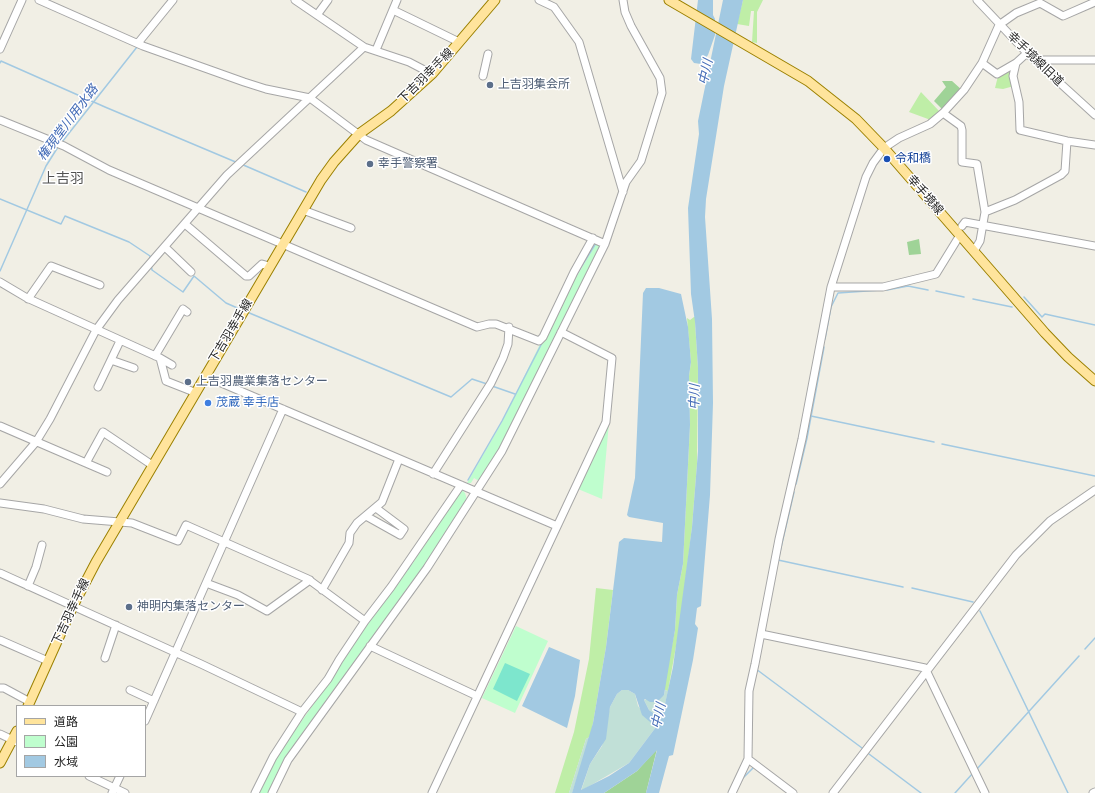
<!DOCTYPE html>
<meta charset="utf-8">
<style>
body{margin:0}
#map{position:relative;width:1095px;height:793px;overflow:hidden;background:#f1efe5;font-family:"Open Sans","Noto Sans JP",sans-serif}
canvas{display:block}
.legend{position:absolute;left:16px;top:705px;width:130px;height:72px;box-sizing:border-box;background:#fff;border:1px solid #a5a5a5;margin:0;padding:5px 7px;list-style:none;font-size:12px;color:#1f1f1f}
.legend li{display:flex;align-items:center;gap:8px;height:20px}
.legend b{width:20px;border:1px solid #a5a5a5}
</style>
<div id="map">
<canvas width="1095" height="793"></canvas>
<ul class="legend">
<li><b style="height:5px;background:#ffe49c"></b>道路</li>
<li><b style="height:11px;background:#bffece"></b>公園</li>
<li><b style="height:11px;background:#a2c9e2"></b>水域</li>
</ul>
</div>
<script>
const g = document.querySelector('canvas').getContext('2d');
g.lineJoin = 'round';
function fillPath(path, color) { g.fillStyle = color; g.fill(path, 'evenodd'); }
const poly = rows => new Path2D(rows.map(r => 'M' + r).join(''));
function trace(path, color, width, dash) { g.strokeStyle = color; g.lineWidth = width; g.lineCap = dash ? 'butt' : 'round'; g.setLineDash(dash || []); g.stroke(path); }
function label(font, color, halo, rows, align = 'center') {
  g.font = font + ' "Open Sans","Noto Sans JP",sans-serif'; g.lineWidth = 3; g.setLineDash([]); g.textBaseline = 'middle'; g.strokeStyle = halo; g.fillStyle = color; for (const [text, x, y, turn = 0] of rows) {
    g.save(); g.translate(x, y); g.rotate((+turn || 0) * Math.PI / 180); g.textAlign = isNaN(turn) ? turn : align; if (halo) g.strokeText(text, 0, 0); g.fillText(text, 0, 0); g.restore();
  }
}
fillPath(poly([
 [743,0,763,0,757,12,757,43,752,42,754,11,751,11,749,26,737,24],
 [1004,71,1011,72,1014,86,1003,89,995,88,998,76],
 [921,92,940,112,930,121,928,119,909,112],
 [694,317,695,317,695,322,698,368,697,464,692,527,680,624,668,691,665,690,665,681,675,630,677,595,683,564,690,425,689,376,691,362,687,318,690,320],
 [596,588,613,590,606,647,593,723,591,736,586,739,569,793,555,793,574,732,589,659]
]), '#bfeea7');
fillPath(poly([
 [942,81,952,81,962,90,942,109,934,101,946,87],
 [919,239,921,254,909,255,907,242],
 [657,749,646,793,604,793,637,771]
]), '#9fd397');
fillPath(poly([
 [622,690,628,690,635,694,638,706,656,727,629,763,581,791,590,764,602,746,610,707,617,694],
 [665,690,668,691,663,713,660,715,656,715,649,710,644,700,664,695],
 [591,736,572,793,569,793,586,739]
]), '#c1e0d7');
fillPath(poly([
 [597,242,601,246,499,451,479,481,474,478,471,483,467,483,501,424,539,346,546,338,574,281],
 [609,423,602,499,578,489],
 [462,490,465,493,467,500,427,564,284,761,269,793,259,793,276,757,330,681,351,647,415,560,417,554],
 [516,626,548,641,515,713,482,698]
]), '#bffece');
fillPath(poly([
 [505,663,530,674,517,701,493,689]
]), '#7de6cd');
fillPath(poly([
 [698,0,713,0,713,15,715,19,715,35,708,55,701,64,694,63,691,59],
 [723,0,743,0,724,86,706,199,705,217,712,319,713,403,710,495,701,606,697,608,695,624,698,628,693,660,673,755,669,756,659,793,646,793,657,750,637,771,604,793,572,793,593,723,606,647,619,542,624,538,662,542,663,523,629,517,627,515,635,478,643,293,646,288,659,288,681,294,688,327,691,362,689,376,690,425,683,564,677,595,675,630,664,695,657,702,650,702,645,699,644,700,649,710,656,715,660,715,663,713,673,667,692,527,698,451,698,368,695,322,691,294,688,208,699,134,698,121],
 [622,690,628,690,635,694,642,715,656,727,629,763,609,776,581,790,590,764,606,739,610,707,617,694],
 [549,647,580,660,575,696,567,728,522,706]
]), '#a2c9e2');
trace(poly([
 [0,63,1,61,105,107,238,163],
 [62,142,137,47],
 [241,164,306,192],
 [0,199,61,224,65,216,129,242,150,256,150,259],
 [151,265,152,270,183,292,194,276,226,303,242,310],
 [0,271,46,166,58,147],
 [575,277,596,243],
 [887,290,908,286,928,290],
 [936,291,964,297],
 [1024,297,1042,317,1045,314,1095,325],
 [973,299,1012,307],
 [247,312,451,397,472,379,487,384],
 [825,339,831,307,838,293,881,290],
 [492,386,515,394],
 [811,416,934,442],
 [942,444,1095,476],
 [468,480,502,421,542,343],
 [796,484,807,438,824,347],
 [779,556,794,492],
 [778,560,903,587],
 [408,569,415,557],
 [912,588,973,602],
 [980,611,1068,793],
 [1085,649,1095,638],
 [756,669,862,748],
 [869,754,921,793],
 [976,770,1079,656],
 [742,779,753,768],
 [955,793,973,773]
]), '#a2c9e2', 1.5);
const minor = poly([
 [39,0,143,46,244,82,266,89,310,98,366,140,605,244],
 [295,0,364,47,409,62,432,74],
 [539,0,554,7,579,42,623,192],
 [977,0,1027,53,1095,115],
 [393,10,459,42],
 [317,15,328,0],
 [138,43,173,0],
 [0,49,22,0],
 [376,50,397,0],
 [1035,60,1095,60],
 [982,63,997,74,1016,63,1027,53],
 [1016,63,1013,76,1019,102,1020,130,1067,141,1095,145],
 [483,76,488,54],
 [943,113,961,126,962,130,962,162,977,164,985,212],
 [0,120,64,146,109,170,477,327,489,324,496,324,539,341,543,337,574,272,593,238],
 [303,210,351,228],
 [185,224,246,276,249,276,262,264,269,266],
 [962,226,965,222,1095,246],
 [165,247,191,272],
 [974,251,980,241,985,212,1015,200,1061,175,1065,171,1067,141],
 [0,282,27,298,160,358,166,381,194,392],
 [831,287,883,287,936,274,960,235],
 [28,299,51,266,100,285],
 [155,356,183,309,187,312],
 [160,358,172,365],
 [111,360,134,368],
 [205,376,557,526],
 [98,387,120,341],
 [0,426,86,463,103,432,152,465],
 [86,463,107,472],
 [433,474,491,383,503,358,508,344,509,327],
 [0,484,36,442,50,419,96,330,118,300,227,175,364,47],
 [0,503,44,509,83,519,132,523,178,541,186,525,308,579,365,621],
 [366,516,400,535,404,529,376,508],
 [0,573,201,664,302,712],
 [206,583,238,595,267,611,310,580],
 [28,586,36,567,42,545],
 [322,590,349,543,350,533,357,523,382,502,399,459],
 [761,634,925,668,985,793],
 [0,640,48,661],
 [370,646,477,696],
 [105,658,116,625],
 [0,688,4,688,30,702],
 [130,690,154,701],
 [145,721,283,409],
 [0,734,17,742],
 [748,759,793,793],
 [89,776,125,793],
 [112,793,120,776],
 [255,793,273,757,302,712,328,679,339,660,365,621,391,587,461,485],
 [272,793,288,760,427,568,502,451,605,244,626,182,641,161,662,93,660,78,631,26,625,12,623,0],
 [432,793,606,422,612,358,561,332],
 [732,793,748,759,749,691,755,664,779,539,802,439,831,287,866,177,873,163,884,148,899,138,930,124,943,113,964,90,982,63,999,25,1016,13,1040,3,1063,16,1095,2],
 [833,793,1016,555,1050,521,1095,490],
 [1093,793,1095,792]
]);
const major = poly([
 [669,0,808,81,856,119,884,148,1045,333,1068,357,1095,381],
 [28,706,73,606,96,562,321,180,334,162,359,134,391,111,432,74,495,0],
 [0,763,17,731]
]);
trace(minor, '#a6a6a6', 9);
trace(major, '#9b8000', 11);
trace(minor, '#fff', 7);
trace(major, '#ffe49c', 9);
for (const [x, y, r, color] of [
 [490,85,4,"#5c6f8a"],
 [887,159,4,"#1a4fb4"],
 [370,164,4,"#5c6f8a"],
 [188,382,4,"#5c6f8a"],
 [208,403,4,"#3f7fe0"],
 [129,607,4,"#5c6f8a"]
]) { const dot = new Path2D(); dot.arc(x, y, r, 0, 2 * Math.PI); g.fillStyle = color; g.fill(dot); trace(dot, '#fff', 1.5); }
label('12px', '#1f1f1f', '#fff', [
 ["幸手境線旧道",1035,59,44],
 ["下吉羽幸手線",426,76,-45],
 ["幸手境線",925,195,49],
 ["下吉羽幸手線",231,331,-59],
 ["下吉羽幸手線",71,612,-65]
]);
label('12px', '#4e5e75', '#fff', [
 ["上吉羽集会所",498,85],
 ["幸手警察署",378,164],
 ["上吉羽農業集落センター",196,382],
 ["神明内集落センター",137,607]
], 'left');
label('12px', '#164399', '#fff', [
 ["令和橋",895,159]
], 'left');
label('12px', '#366cbe', '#fff', [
 ["茂蔵 幸手店",216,403]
], 'left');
label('italic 13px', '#446cb7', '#fff', [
 ["中川",706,72,-77],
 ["権現堂川用水路",68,123,-53],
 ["中川",695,397,-89],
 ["中川",659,716,-77]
]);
label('14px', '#525252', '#fff', [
 ["上吉羽",63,179]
]);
</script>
